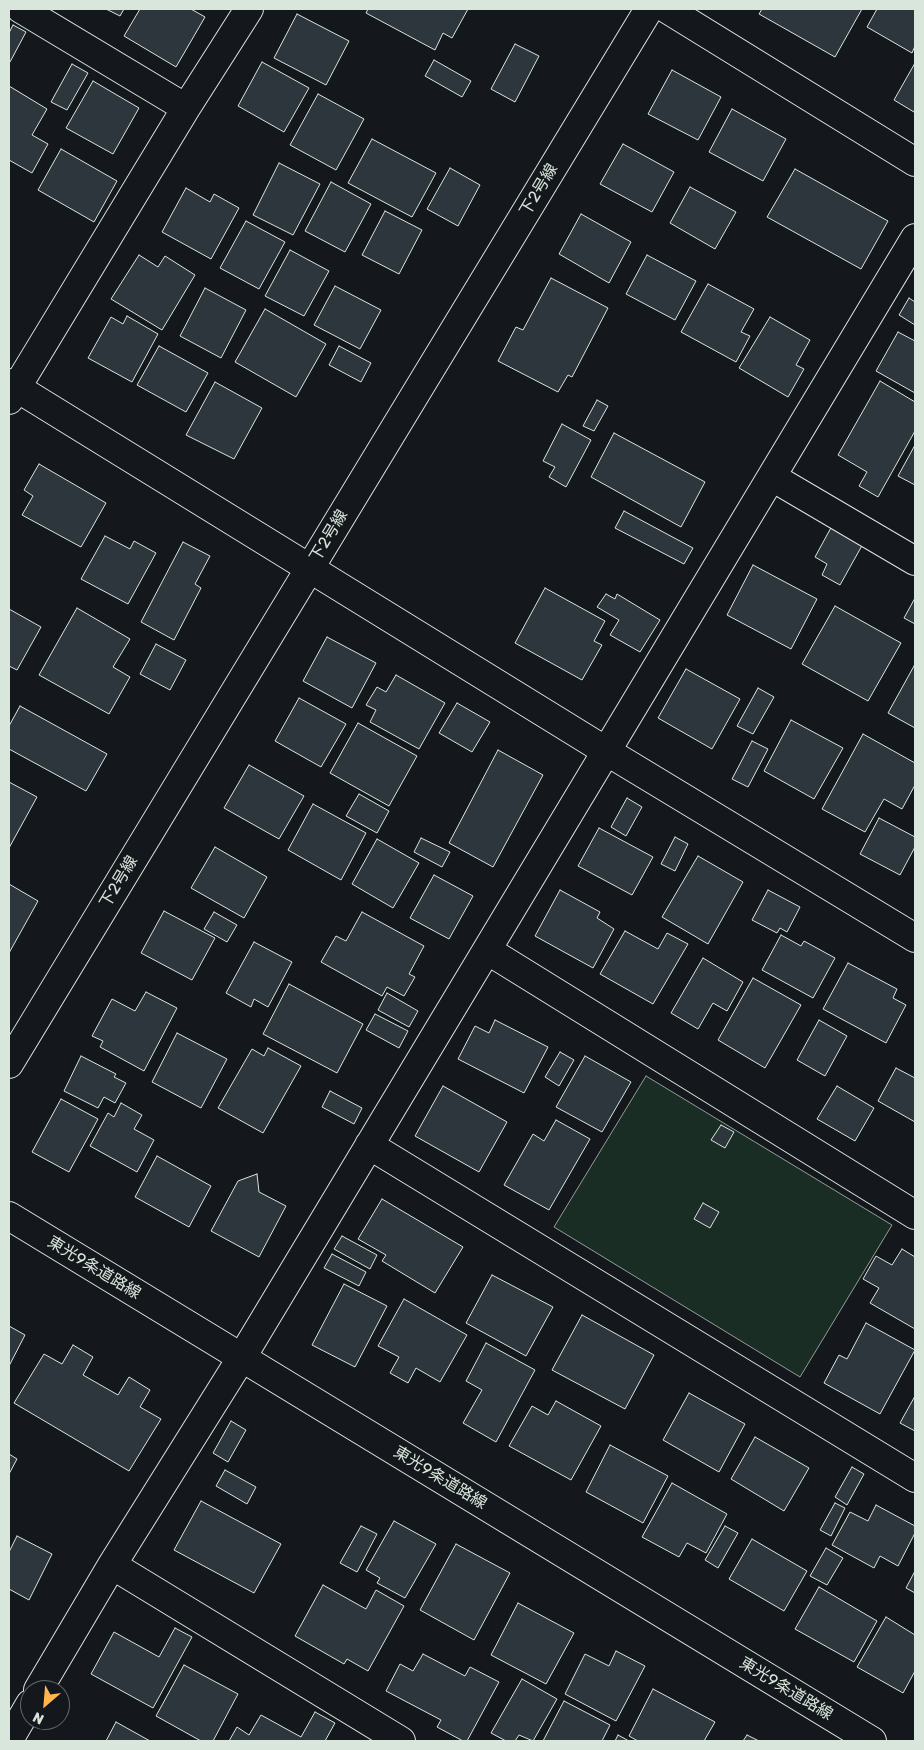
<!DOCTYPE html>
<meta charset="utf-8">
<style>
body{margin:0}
#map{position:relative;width:924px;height:1750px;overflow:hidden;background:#14181c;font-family:Rubik,sans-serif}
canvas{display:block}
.frame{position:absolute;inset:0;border:10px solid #d8e6dc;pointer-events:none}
.north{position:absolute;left:20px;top:1680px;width:50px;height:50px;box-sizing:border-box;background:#14181c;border:1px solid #626a69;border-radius:50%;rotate:207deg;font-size:14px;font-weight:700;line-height:20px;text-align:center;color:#d8e6dc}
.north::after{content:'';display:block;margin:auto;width:18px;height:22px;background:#ffb74d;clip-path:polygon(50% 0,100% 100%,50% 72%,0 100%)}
</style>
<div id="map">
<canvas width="924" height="1750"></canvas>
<div class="frame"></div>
<div class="north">N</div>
</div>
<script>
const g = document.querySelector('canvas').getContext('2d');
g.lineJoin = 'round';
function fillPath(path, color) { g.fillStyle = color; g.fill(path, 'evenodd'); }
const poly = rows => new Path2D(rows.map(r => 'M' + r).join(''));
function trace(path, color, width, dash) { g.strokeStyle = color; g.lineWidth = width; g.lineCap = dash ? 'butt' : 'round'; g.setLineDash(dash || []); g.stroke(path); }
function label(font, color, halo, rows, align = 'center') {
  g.font = font + ' Rubik,"Noto Sans JP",sans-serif'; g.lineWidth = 4; g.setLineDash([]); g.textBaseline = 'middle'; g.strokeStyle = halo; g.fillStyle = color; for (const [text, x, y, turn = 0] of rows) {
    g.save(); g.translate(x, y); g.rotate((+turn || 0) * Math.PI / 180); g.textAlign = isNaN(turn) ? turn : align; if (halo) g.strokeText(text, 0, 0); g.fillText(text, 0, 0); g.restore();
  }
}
const green = poly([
 [646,1076,892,1225,800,1377,554,1227,646,1076]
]);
fillPath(green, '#1a2d24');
trace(green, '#939e99', 1);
const building = poly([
 [106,9,124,9,120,16,106,9],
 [140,9,191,9,205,17,176,67,124,36,140,9],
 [368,9,468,9,452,38,443,33,435,50,366,13,368,9],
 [762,9,862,9,835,57,759,14,762,9],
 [877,9,915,9,915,46,912,53,867,27,877,9],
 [297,14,349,41,326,85,274,58,297,14],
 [13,25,26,32,10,62,9,61,9,33,13,25],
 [515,44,539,56,515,102,491,89,515,44],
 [434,60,471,81,462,97,425,76,434,60],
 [262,62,309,88,284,132,238,106,262,62],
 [915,63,915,110,914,112,894,100,915,63],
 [72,64,88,73,67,110,51,102,72,64],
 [672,70,721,97,698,140,648,114,672,70],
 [93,81,139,108,113,154,66,128,93,81],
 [9,86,47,109,32,135,48,144,32,173,9,160,9,86],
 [318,94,364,119,336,170,290,145,318,94],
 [732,109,786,139,763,181,709,152,732,109],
 [372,139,436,173,412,217,348,183,372,139],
 [623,144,674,172,652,212,600,184,623,144],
 [61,149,117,181,94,222,38,190,61,149],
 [279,163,320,184,293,235,253,215,279,163],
 [450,168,480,185,458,226,427,209,450,168],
 [795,169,888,221,861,269,767,217,795,169],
 [331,182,371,204,345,252,305,231,331,182],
 [690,187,736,212,715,249,670,223,690,187],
 [186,188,210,202,214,194,239,208,211,259,162,232,186,188],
 [385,211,422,230,399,274,362,255,385,211],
 [581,214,631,242,609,283,559,254,581,214],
 [246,221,285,242,259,289,220,268,246,221],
 [290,250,329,271,304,316,265,296,290,250],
 [139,255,158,267,165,256,195,275,162,330,111,299,139,255],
 [647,255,696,281,675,320,626,294,647,255],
 [551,278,608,308,572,377,568,375,558,392,498,361,516,327,523,330,551,278],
 [708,284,754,309,741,332,750,336,736,362,681,332,708,284],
 [335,286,381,310,360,349,314,325,335,286],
 [205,288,246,310,221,358,180,336,205,288],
 [909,298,915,302,915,325,899,315,909,298],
 [265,309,326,344,296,397,235,362,265,309],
 [127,316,158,334,132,382,88,358,111,317,123,324,127,316],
 [770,317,810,340,796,365,804,369,788,397,739,368,770,317],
 [898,332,915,341,915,393,876,371,898,332],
 [159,346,208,373,186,412,137,385,159,346],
 [339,346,371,363,361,382,329,365,339,346],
 [880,381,915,402,915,431,878,497,859,486,867,472,838,455,880,381],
 [215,382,262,408,234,459,186,435,215,382],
 [597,400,608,406,594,431,583,426,597,400],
 [562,424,591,440,566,487,549,477,555,467,543,461,562,424],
 [614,433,705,482,681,527,591,477,614,433],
 [915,445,915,485,898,476,915,445],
 [39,464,106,503,81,547,22,515,33,496,24,490,39,464],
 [624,511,693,548,684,564,615,528,624,511],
 [833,524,864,542,840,585,822,575,827,564,815,557,833,524],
 [105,536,130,549,134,541,156,553,128,604,81,579,105,536],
 [183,542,210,556,195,584,201,588,174,640,141,622,183,542],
 [753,565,817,599,791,649,727,615,753,565],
 [545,588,605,621,594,641,602,645,582,680,515,643,545,588],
 [606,594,615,599,617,594,660,620,640,652,610,635,619,620,597,607,606,594],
 [915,598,915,624,904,618,915,598],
 [835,606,901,643,868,701,802,664,835,606],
 [77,608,130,639,113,667,130,677,109,714,39,675,77,608],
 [9,609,41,627,17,670,9,666,9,609],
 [327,637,376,663,352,708,303,681,327,637],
 [156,644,186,660,170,690,140,674,156,644],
 [914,666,915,667,915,728,888,713,914,666],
 [686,669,740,699,712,749,658,718,686,669],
 [396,675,445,703,419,749,370,722,376,710,366,705,377,687,386,692,396,675],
 [758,688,774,697,753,734,737,726,758,688],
 [299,698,346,724,321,767,275,741,299,698],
 [457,703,490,722,472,752,439,733,457,703],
 [20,706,107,754,86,791,9,749,9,726,20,706],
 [791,720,843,748,814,799,764,771,791,720],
 [358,723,417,756,389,806,330,773,358,723],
 [863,734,915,763,915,785,902,809,884,799,865,832,822,809,863,734],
 [752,741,768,749,748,787,732,779,752,741],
 [498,750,543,775,493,867,449,843,498,750],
 [249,765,304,796,279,839,224,808,249,765],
 [9,782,37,797,9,848,9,782],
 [359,794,389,811,377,833,346,816,359,794],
 [627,798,642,807,626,836,611,827,627,798],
 [313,804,366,833,341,880,288,850,313,804],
 [879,818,915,837,915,847,900,875,860,854,879,818],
 [599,828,653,857,632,895,578,866,599,828],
 [675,837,688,844,675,871,661,864,675,837],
 [421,838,450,852,442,867,414,852,421,838],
 [377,839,419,863,393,908,352,884,377,839],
 [215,847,267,877,244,918,191,888,215,847],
 [698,856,743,882,708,944,662,917,698,856],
 [434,875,473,896,449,939,410,918,434,875],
 [9,884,38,901,9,953,9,884],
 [560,890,600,912,597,918,614,929,593,968,535,936,560,890],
 [768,890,800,907,787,932,780,928,777,933,752,920,768,890],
 [164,911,215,938,192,980,141,953,164,911],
 [214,912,237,925,227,942,204,929,214,912],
 [362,912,424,946,409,974,415,977,404,996,387,987,382,996,321,962,336,936,346,941,362,912],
 [625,931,658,949,667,933,688,944,653,1004,600,974,625,931],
 [781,935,801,946,804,941,835,958,813,998,762,970,781,935],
 [254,942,292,962,268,1007,254,999,251,1007,226,993,254,942],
 [703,958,743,982,727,1011,713,1003,698,1029,671,1013,703,958],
 [848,963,897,989,893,998,906,1005,886,1043,823,1009,848,963],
 [753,978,801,1005,765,1068,718,1040,753,978],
 [289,984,363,1024,337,1073,263,1034,289,984],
 [146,992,177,1008,144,1071,100,1047,103,1041,92,1036,112,999,135,1011,146,992],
 [387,993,418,1011,409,1027,378,1010,387,993],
 [375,1014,408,1031,399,1048,366,1030,375,1014],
 [495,1020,548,1047,524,1093,458,1059,475,1026,489,1033,495,1020],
 [819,1020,847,1036,825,1076,797,1060,819,1020],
 [177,1033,227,1059,201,1108,152,1082,177,1033],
 [268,1048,301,1066,263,1133,218,1108,252,1049,264,1056,268,1048],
 [560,1052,574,1060,559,1086,545,1077,560,1052],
 [81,1056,116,1074,114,1077,126,1083,115,1103,104,1097,98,1108,64,1091,81,1056],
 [585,1056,631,1082,602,1132,556,1107,585,1056],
 [896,1068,915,1078,915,1122,878,1101,896,1068],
 [443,1086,507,1122,479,1172,415,1136,443,1086],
 [837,1086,874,1108,855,1141,817,1119,837,1086],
 [330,1091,362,1108,354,1124,322,1107,330,1091],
 [61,1099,98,1119,69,1172,32,1152,61,1099],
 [121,1103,142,1115,134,1129,154,1140,137,1172,90,1146,108,1113,114,1117,121,1103],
 [556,1120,590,1139,549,1210,504,1185,533,1134,544,1141,556,1120],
 [721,1125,734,1132,725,1148,711,1140,721,1125],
 [157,1156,211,1186,189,1227,135,1197,157,1156],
 [257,1174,259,1192,286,1206,259,1257,211,1231,238,1181,257,1174],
 [382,1199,463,1247,435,1293,382,1261,386,1255,358,1239,382,1199],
 [703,1203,719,1212,710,1228,694,1219,703,1203],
 [342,1236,377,1255,370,1269,334,1249,342,1236],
 [902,1249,915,1257,915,1329,870,1303,879,1288,863,1279,876,1256,892,1265,902,1249],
 [332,1254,366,1272,359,1286,324,1268,332,1254],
 [492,1275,553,1307,526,1356,466,1323,492,1275],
 [344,1284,387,1306,355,1367,312,1345,344,1284],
 [404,1299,467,1335,440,1382,416,1368,408,1383,390,1373,399,1357,378,1346,404,1299],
 [582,1315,654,1355,625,1409,552,1370,582,1315],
 [866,1323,915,1350,880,1414,824,1383,839,1355,847,1359,866,1323],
 [9,1326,25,1335,9,1366,9,1326],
 [486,1343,535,1370,496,1442,463,1423,482,1390,466,1381,486,1343],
 [73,1345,93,1357,83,1375,118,1395,129,1377,150,1390,140,1407,161,1419,129,1471,14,1403,44,1354,62,1364,73,1345],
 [689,1393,745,1424,719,1472,663,1440,689,1393],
 [915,1396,915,1431,900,1423,915,1396],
 [556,1401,601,1426,571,1480,509,1446,532,1406,548,1415,556,1401],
 [231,1421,246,1430,228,1462,213,1453,231,1421],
 [755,1437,809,1468,784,1511,731,1479,755,1437],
 [610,1445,668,1476,643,1523,586,1492,610,1445],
 [9,1454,17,1459,9,1474,9,1454],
 [852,1467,864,1474,847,1505,835,1497,852,1467],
 [225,1470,256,1487,247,1504,216,1486,225,1470],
 [672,1483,727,1514,706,1553,687,1543,679,1557,642,1537,672,1483],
 [201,1501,281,1544,254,1593,174,1550,201,1501],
 [835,1503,845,1508,831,1536,820,1530,835,1503],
 [876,1505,915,1526,915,1533,898,1566,880,1556,874,1568,832,1545,850,1512,868,1521,876,1505],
 [394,1521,436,1544,405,1598,377,1583,380,1578,366,1570,394,1521],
 [361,1526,377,1534,357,1572,340,1563,361,1526],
 [725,1526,738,1533,718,1568,705,1560,725,1526],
 [17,1536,52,1554,29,1600,9,1589,9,1552,17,1536],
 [752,1539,807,1571,784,1611,729,1579,752,1539],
 [456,1544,510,1573,474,1640,420,1610,456,1544],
 [826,1548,843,1558,827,1585,810,1576,826,1548],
 [915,1571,915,1593,906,1588,915,1571],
 [323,1585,366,1609,376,1590,404,1606,368,1671,347,1659,344,1664,295,1636,323,1585],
 [819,1587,877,1621,854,1662,795,1629,819,1587],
 [518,1603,574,1633,546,1684,491,1655,518,1603],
 [886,1617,915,1635,915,1671,903,1693,857,1667,886,1617],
 [175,1628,192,1637,153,1708,91,1674,114,1632,159,1657,175,1628],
 [616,1651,645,1666,616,1721,565,1694,585,1654,609,1666,616,1651],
 [423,1654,465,1676,470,1667,499,1682,467,1741,463,1741,437,1727,441,1720,386,1691,400,1664,413,1671,423,1654],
 [184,1665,238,1694,213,1741,201,1741,156,1716,184,1665],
 [522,1679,557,1699,533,1741,519,1735,515,1741,506,1741,491,1733,522,1679],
 [653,1689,715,1722,704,1741,638,1741,629,1736,653,1689],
 [564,1701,610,1725,602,1741,543,1741,564,1701],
 [315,1712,335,1723,325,1741,229,1741,237,1727,249,1735,261,1715,301,1737,315,1712],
 [116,1722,150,1741,106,1741,116,1722],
 [618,1735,629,1741,615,1741,618,1735],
 [747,1735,759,1741,743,1741,747,1735]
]);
fillPath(building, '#2c363c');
trace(building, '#d8e6dc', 1);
const minor = poly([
 [21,9,186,108],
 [667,9,915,162],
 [9,383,606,751,915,938],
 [9,400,186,108,249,9],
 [772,477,915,561],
 [487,950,915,1215],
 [9,1064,649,9],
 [369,1145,915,1478],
 [9,1216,872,1741],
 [112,1565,401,1741],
 [38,1690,112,1565,242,1357,915,238],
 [9,1740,30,1704]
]);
trace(minor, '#d8e6dc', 30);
trace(minor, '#14181c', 28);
label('16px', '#d8e6dc', '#14181c', [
 ["下2号線",539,190,-59],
 ["下2号線",329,536,-59],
 ["下2号線",119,882,-59],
 ["東光9条道路線",94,1268,31],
 ["東光9条道路線",440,1478,31],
 ["東光9条道路線",786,1689,31]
]);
</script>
